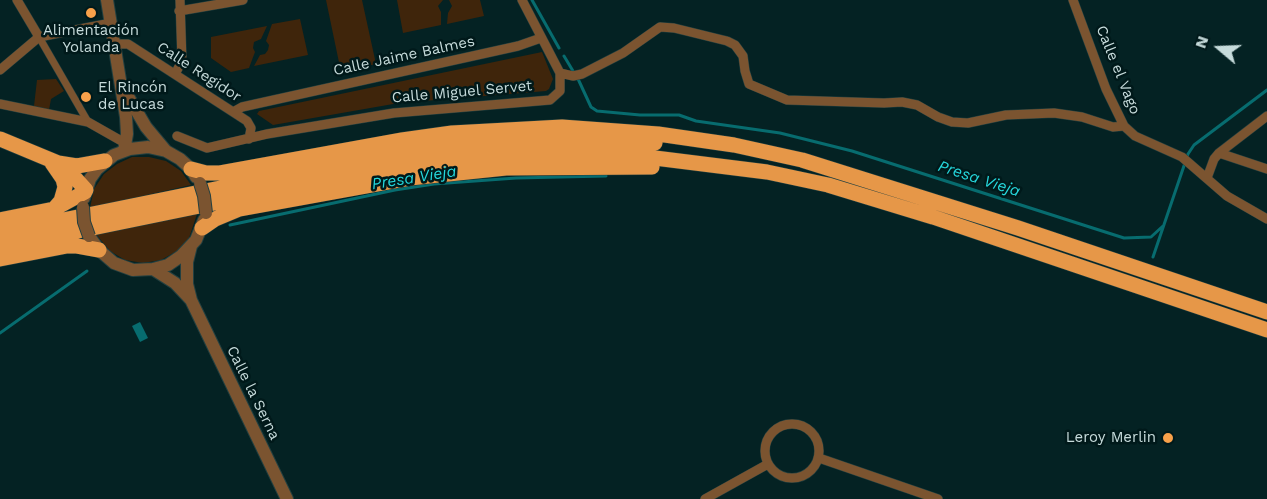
<!DOCTYPE html>
<meta charset="utf-8">
<style>
body{margin:0}
#map{position:relative;width:1267px;height:499px;overflow:hidden;background:#042223;font-family:"Work Sans",sans-serif}
canvas{display:block}
.north{position:absolute;left:1189px;top:18px;width:60px;height:60px;-webkit-text-stroke:4px #00191a;paint-order:stroke;rotate:289deg;font-size:16px;font-weight:700;line-height:24px;text-align:center;color:#c6dbdb}
.north::after{content:'';display:block;margin:auto;width:21px;height:27px;background:#c6dbdb;clip-path:polygon(50% 0,100% 100%,50% 72%,0 100%)}
</style>
<div id="map">
<canvas width="1267" height="499"></canvas>
<div class="north">N</div>
</div>
<script>
const g = document.querySelector('canvas').getContext('2d');
g.lineJoin = 'round';
function fillPath(path, color) { g.fillStyle = color; g.fill(path, 'evenodd'); }
const poly = rows => new Path2D(rows.map(r => 'M' + r).join(''));
function trace(path, color, width, dash) { g.strokeStyle = color; g.lineWidth = width; g.lineCap = dash ? 'butt' : 'round'; g.setLineDash(dash || []); g.stroke(path); }
function label(font, color, halo, rows, align = 'center') {
  g.font = font + ' "Work Sans",sans-serif'; g.lineWidth = 5; g.setLineDash([]); g.textBaseline = 'middle'; g.strokeStyle = halo; g.fillStyle = color; for (const [text, x, y, turn = 0] of rows) {
    g.save(); g.translate(x, y); g.rotate((+turn || 0) * Math.PI / 180); g.textAlign = isNaN(turn) ? turn : align; if (halo) g.strokeText(text, 0, 0); g.fillText(text, 0, 0); g.restore();
  }
}
fillPath(poly([
 [326,0,362,0,376,64,341,72],
 [397,0,443,0,438,6,441,12,441,25,403,33],
 [449,0,480,0,484,16,447,24,448,13,452,6],
 [300,19,308,55,254,66,260,55,265,54,268,50,269,45,266,41,272,24],
 [267,26,261,39,254,42,253,48,255,52,249,68,231,72,211,58,211,37],
 [542,52,553,79,549,89,546,91,399,103,273,125,257,114,259,111],
 [56,79,64,91,51,99,49,110,34,106,37,80],
 [132,157,149,157,166,161,181,171,191,185,90,208,94,189,104,174,117,164],
 [197,214,189,238,177,251,161,260,143,263,125,260,110,251,95,233]
]), '#3f250b');
fillPath(poly([
 [140,322,148,338,140,342,132,326]
]), '#076c6f');
trace(poly([
 [532,0,559,48],
 [564,56,579,81,591,107,597,111,640,115,679,115,696,121,780,133,852,151,1124,238,1151,237,1163,226],
 [230,225,395,190,434,184,516,178,606,176],
 [1153,257,1188,154,1194,145,1267,90],
 [0,333,87,271]
]), '#076c6f', 3);
const pedestrian = poly([
 [39,37,88,122]
]);
const minor = poly([
 [17,0,39,37],
 [1073,0,1106,89,1124,126,1135,136,1182,157,1227,196,1267,219],
 [179,11,243,0],
 [115,44,128,44,247,121,251,128,249,139],
 [0,70,39,37,111,23],
 [560,73,573,76,582,74,623,53,660,27,674,28,727,41,735,45,743,56,745,71,749,84,787,100,884,103,902,102,917,105,938,117,952,122,968,123,1006,115,1054,113,1082,117,1113,127,1124,126],
 [175,74,182,61,180,0],
 [0,104,88,122,125,143,129,148],
 [233,112,242,107,518,46,541,38],
 [177,136,207,148,267,134,394,113,550,100,560,91,560,73,522,0],
 [1219,153,1267,169],
 [1207,178,1214,159,1219,153,1267,116],
 '765 451a27 27 0 1 1 54 0a27 27 0 1 1-54 0Z',
 [819,458,938,499],
 [705,499,768,464]
]);
const tertiary = poly([
 [107,0,126,117,127,134,124,151],
 [126,93,146,127,166,151],
 [84,198,90,179,97,169,114,155,130,149,148,147,166,151,180,159,191,169,196,177],
 [89,236,99,250,114,263,133,270,153,269,168,265,181,256,196,240,204,220],
 [191,246,187,262,187,284,191,300,287,499],
 [153,269,175,283,190,299]
]);
const trunk = poly([
 [0,139,58,163,67,169,86,190],
 [52,163,63,179,65,187,61,201,54,209],
 [58,163,77,166,105,161],
 [191,169,206,173,220,173,402,140,452,133,562,127,658,134,734,145,802,160,1018,228,1267,312],
 [0,220,54,209,85,192],
 [202,228,215,219,239,209,410,178,506,168,652,167],
 [0,233,343,163,404,152,454,146,563,139,655,143],
 [0,247,346,176,407,165,506,155,563,153,655,158,767,172,828,185,933,217,1267,330],
 [0,259,67,246,77,246,99,250]
]);
trace(pedestrian, '#234040', 8);
trace(minor, '#234040', 10);
trace(tertiary, '#234040', 14);
trace(trunk, '#234040', 16);
trace(pedestrian, '#7b5430', 7);
trace(minor, '#7b5430', 9);
trace(tertiary, '#7b5430', 12);
trace(trunk, '#e69748', 15);
const tertiaryBridge = poly([
 [200,183,204,196,206,213],
 [83,207,84,222,89,236]
]);
trace(tertiaryBridge, '#234040', 14, []);
trace(tertiaryBridge, '#7b5430', 12);
for (const [x, y, r, color] of [
 [91,13,6,"#f8a14a"],
 [86,97,6,"#f8a14a"],
 [1168,438,6,"#f8a14a"]
]) { const dot = new Path2D(); dot.arc(x, y, r, 0, 2 * Math.PI); g.fillStyle = color; g.fill(dot); trace(dot, '#00191a', 2); }
label('15px', '#c6dbdb', '#00191a', [
 ["Alimentación",91,31],
 ["Yolanda",91,48],
 ["El Rincón",98,88,"left"],
 ["de Lucas",98,105,"left"],
 ["Leroy Merlin",1156,438,"right"]
]);
label('15px', '#c6dbdb', '#00191a', [
 ["Calle Jaime Balmes",404,56,-12],
 ["Calle el Vago",1118,70,68],
 ["Calle Regidor",199,72,33],
 ["Calle Miguel Servet",462,92,-5],
 ["Calle la Serna",253,393,64]
]);
label('italic 16px', '#25d7dc', '#00191a', [
 ["Presa Vieja",414,178,-9],
 ["Presa Vieja",979,179,18]
]);
</script>
